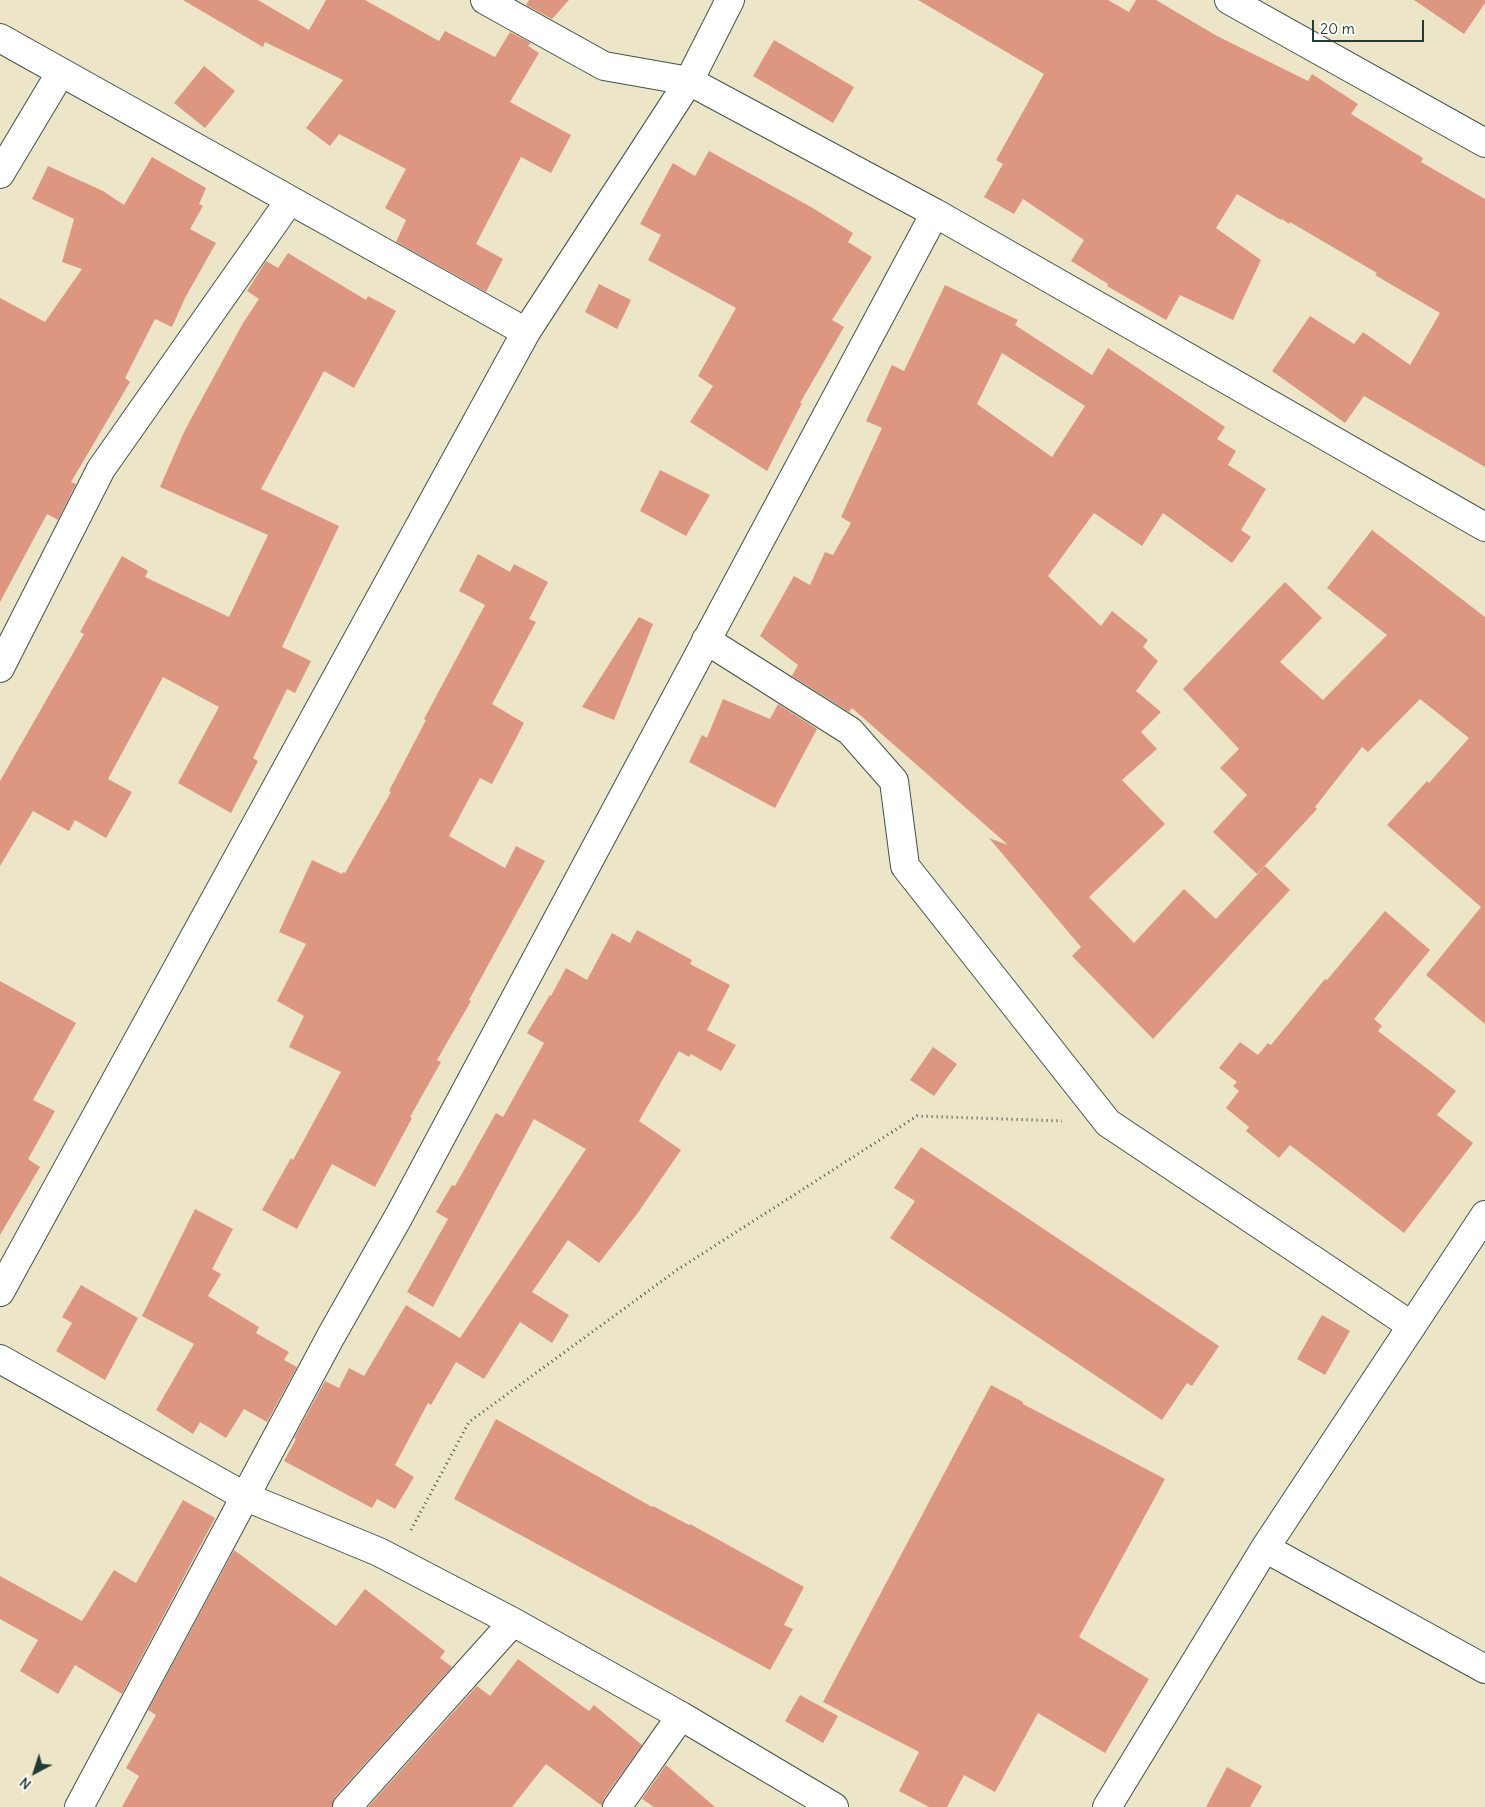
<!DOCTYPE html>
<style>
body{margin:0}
#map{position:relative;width:1485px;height:1807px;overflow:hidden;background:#ede5c7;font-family:Delius,sans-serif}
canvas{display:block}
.north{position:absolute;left:10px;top:1747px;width:50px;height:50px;-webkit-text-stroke:4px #fdfcf7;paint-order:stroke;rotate:220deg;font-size:14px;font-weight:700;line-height:20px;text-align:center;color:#1f3d34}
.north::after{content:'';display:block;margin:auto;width:18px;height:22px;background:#1f3d34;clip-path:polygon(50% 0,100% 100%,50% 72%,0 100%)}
.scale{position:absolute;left:1312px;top:20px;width:112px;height:22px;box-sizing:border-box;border:2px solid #1f3d34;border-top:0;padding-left:6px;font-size:15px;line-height:18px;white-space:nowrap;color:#1f3d34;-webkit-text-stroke:4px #fdfcf7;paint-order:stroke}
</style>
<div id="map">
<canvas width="1485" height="1807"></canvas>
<div class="north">N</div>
<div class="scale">20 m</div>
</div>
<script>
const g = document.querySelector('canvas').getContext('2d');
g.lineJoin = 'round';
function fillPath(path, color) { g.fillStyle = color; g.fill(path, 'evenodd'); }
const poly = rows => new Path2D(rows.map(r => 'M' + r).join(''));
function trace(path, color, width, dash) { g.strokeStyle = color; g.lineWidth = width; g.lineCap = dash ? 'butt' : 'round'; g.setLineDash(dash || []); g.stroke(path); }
fillPath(poly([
 [183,0,258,0,309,30,326,0,365,0,439,41,445,31,495,57,510,32,531,43,528,46,539,53,510,102,571,135,551,173,521,157,476,244,503,259,486,292,396,242,406,220,385,208,406,169,339,134,330,146,306,128,343,80,265,42,263,47],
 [529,0,569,0,552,19,526,5],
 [918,0,1108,0,1129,12,1136,0,1156,0,1217,36,1308,81,1312,74,1358,104,1351,114,1423,158,1421,162,1485,199,1485,467,1364,396,1345,423,1272,371,1310,316,1354,344,1363,332,1410,365,1440,313,1375,275,1377,273,1290,222,1289,224,1282,219,1281,220,1237,194,1216,228,1261,260,1233,320,1180,295,1166,320,1107,286,1108,284,1071,261,1084,240,1023,199,1014,214,984,197,1003,164,996,160,1044,74],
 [1414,0,1485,0,1485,3,1464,34],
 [774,40,854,87,833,123,753,76],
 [204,66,235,91,205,128,174,103],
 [709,151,811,207,853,233,848,242,872,257,832,320,844,327,800,403,802,403,767,471,690,422,713,386,698,376,736,308,648,260,661,235,640,224,673,163,695,176],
 [152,157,206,188,199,204,203,206,190,229,216,243,185,298,172,327,155,319,125,378,130,382,71,482,76,484,58,520,47,514,0,602,0,298,45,322,82,269,62,262,74,219,32,199,48,166,103,191,124,205],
 [288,253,366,300,368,296,396,311,354,388,324,371,261,489,339,526,282,647,311,661,295,693,287,689,253,758,258,761,231,813,178,783,219,707,163,677,108,779,132,792,106,838,75,820,69,831,33,811,0,866,0,781,84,634,80,632,122,556,148,571,145,577,229,617,268,535,160,487,185,430,243,323,259,299,247,291,266,261,278,268],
 [599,284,631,300,617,329,585,312],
 [945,285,1018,320,1015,325,1092,375,1108,348,1225,427,1217,439,1236,451,1228,465,1266,489,1241,530,1251,537,1232,563,1163,513,1142,546,1094,513,1048,576,1101,626,1112,611,1148,640,1143,647,1158,661,1136,691,1161,712,1141,732,1157,749,1122,780,1165,824,1089,897,1134,943,1184,889,1216,919,1265,866,1290,890,1153,1039,1072,956,1081,947,989,838,1008,845,852,708,849,712,792,676,798,665,760,636,794,576,810,585,825,552,833,555,851,523,841,517,882,428,866,421,892,365,904,371],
 [1002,353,1085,406,1052,457,977,404],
 [660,470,710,495,686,536,640,511],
 [1372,530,1485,617,1485,1024,1426,975,1481,907,1387,825,1427,781,1429,783,1469,738,1420,699,1368,752,1362,747,1315,807,1317,809,1257,874,1213,832,1247,795,1220,768,1239,749,1183,689,1285,582,1322,618,1280,662,1323,700,1387,635,1327,588],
 [478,554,510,572,514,564,548,582,529,619,536,622,492,704,524,723,492,784,480,778,449,836,505,868,516,846,545,861,469,1000,471,1001,437,1060,441,1062,410,1117,412,1118,375,1187,332,1164,297,1229,262,1210,291,1158,293,1160,341,1072,289,1047,304,1016,277,1001,306,944,279,932,312,860,342,874,343,872,345,873,391,792,389,791,426,720,424,719,485,605,459,591],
 [639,617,653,624,614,720,582,707],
 [723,699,770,719,778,704,817,729,775,808,689,762,702,735,707,738],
 [1385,911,1430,950,1374,1019,1382,1026,1378,1031,1456,1091,1437,1115,1473,1143,1404,1233,1290,1145,1279,1158,1246,1131,1249,1127,1226,1108,1239,1091,1233,1086,1237,1082,1219,1068,1240,1042,1258,1055,1268,1043,1271,1045,1325,979,1327,980],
 [637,930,692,960,690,964,730,985,707,1030,736,1045,721,1071,691,1054,689,1057,679,1051,639,1121,681,1150,637,1214,599,1263,568,1240,532,1292,569,1315,552,1343,520,1322,484,1379,456,1362,431,1405,428,1403,395,1465,414,1477,395,1509,377,1499,372,1508,284,1461,296,1439,294,1438,325,1381,339,1388,349,1368,364,1376,406,1305,460,1338,586,1149,534,1119,433,1307,407,1292,448,1219,436,1212,452,1185,455,1186,496,1113,503,1117,544,1043,527,1033,550,995,551,996,566,968,587,980,612,933,630,943],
 [0,981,76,1023,33,1100,55,1111,28,1159,40,1167,0,1235],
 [933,1047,957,1064,934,1096,910,1080],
 [921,1147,1219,1346,1192,1386,1187,1383,1162,1420,890,1238,915,1201,894,1188],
 [195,1209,233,1229,212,1269,221,1274,208,1296,259,1327,256,1333,289,1352,284,1360,297,1367,267,1422,244,1409,226,1438,200,1422,193,1434,156,1410,194,1344,142,1316],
 [81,1285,138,1318,105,1380,56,1351,72,1323,62,1317],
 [1322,1315,1350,1331,1325,1375,1297,1359],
 [991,1385,1023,1402,1023,1404,1165,1479,1079,1637,1149,1679,1105,1753,1038,1713,995,1792,964,1775,947,1807,929,1807,899,1791,919,1752,823,1702],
 [496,1419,652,1507,653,1506,689,1525,690,1524,804,1587,784,1625,793,1629,770,1670,454,1499],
 [183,1500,215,1518,122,1694,75,1665,58,1694,20,1671,38,1640,0,1619,0,1576,82,1621,114,1570,136,1583],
 [234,1550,336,1626,365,1589,445,1651,440,1658,452,1667,335,1797,332,1807,122,1807,139,1776,126,1768,156,1715,148,1710],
 [518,1659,589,1711,594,1705,642,1745,604,1798,602,1806,546,1764,512,1807,368,1807,477,1686,490,1696],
 [800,1695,838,1716,823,1743,785,1721],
 [666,1765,715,1807,654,1807,642,1799],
 [1227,1767,1262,1786,1250,1807,1206,1807]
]), '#dd9781');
const street = poly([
 [485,0,604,66,689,81,935,213,1485,527],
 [1229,0,1485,143],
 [0,38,526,332],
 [0,174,61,72],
 [706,640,850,731,894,781,905,866,1108,1123,1412,1326],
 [0,668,101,469,290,200],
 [0,1292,526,332,689,81,730,0],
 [0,1359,246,1497,379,1552,513,1622,681,1716,834,1807],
 [1265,1548,1485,1669],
 [79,1807,331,1336,399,1216,935,213],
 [347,1807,513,1622],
 [617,1807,681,1716],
 [1107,1807,1265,1548,1485,1215]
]);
trace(street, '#3e564a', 30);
trace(poly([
 [411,1530,469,1422,677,1270,917,1116,1062,1121]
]), '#3e564a', 3, [1, 4]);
trace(street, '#fff', 28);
</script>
